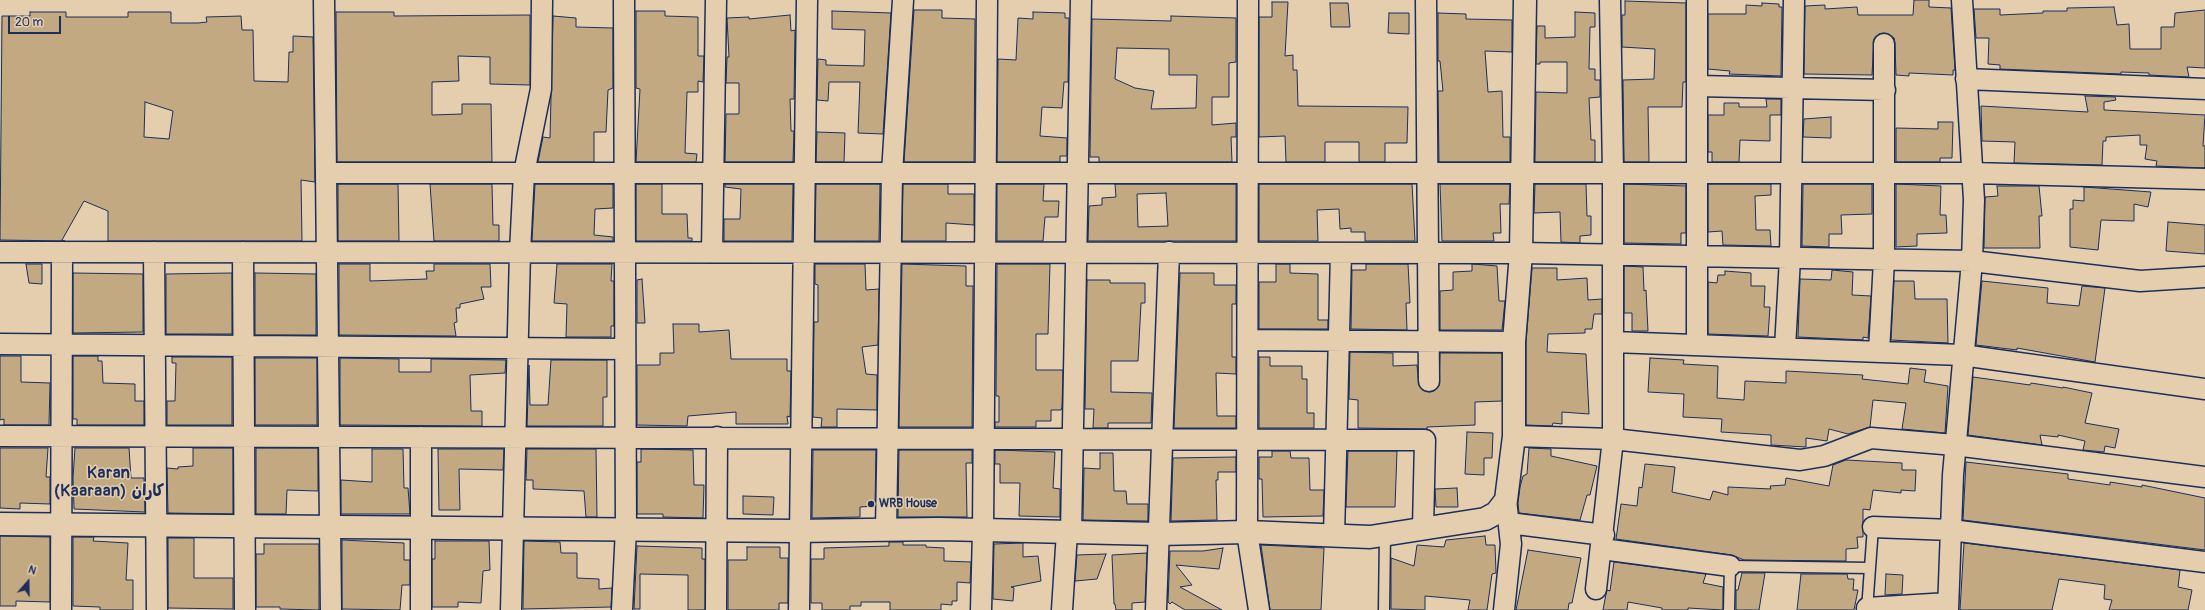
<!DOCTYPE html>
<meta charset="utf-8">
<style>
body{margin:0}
#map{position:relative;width:2205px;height:610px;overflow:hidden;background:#e5ceae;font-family:Pangolin,sans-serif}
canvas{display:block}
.north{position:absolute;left:8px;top:562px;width:40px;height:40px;-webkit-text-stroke:3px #e5ceae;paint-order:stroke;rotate:20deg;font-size:11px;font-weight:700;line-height:16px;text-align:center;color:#1b2f5e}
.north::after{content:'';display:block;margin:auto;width:14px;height:18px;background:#1b2f5e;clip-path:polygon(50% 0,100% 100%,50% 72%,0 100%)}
.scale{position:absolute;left:8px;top:16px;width:53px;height:18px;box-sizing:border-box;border:2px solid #1b2f5e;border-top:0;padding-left:5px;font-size:12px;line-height:14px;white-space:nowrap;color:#1b2f5e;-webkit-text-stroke:3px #e5ceae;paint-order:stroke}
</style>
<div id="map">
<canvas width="2205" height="610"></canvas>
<div class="north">N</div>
<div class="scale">20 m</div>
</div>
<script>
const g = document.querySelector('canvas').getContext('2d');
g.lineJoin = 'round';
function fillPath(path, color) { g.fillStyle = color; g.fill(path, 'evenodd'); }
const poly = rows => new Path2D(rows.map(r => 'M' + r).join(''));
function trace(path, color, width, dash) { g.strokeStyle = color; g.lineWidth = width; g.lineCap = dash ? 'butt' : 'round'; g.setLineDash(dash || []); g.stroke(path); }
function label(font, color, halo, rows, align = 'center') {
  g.font = font + ' Pangolin,"Playpen Sans Arabic",sans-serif'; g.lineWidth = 3; g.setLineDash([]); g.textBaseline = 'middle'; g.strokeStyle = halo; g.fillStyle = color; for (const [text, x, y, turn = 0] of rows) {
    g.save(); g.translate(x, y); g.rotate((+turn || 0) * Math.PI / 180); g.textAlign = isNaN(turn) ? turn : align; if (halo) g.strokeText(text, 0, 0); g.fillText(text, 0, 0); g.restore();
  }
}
const building = poly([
 [1914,0,1929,0,1929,7,1951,8,1955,70,1953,70,1953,75,1909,73,1909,76,1896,75,1895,44,1894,38,1884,33,1879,34,1874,39,1872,75,1804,74,1805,6,1825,5,1825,9,1857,7,1858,15,1913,15,1914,0],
 [1625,1,1686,3,1686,82,1683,82,1682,107,1648,107,1649,162,1624,162,1623,80,1654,79,1655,49,1622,47,1622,15,1625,15,1625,1],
 [1272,2,1288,2,1285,56,1293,55,1293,70,1297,70,1298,106,1408,107,1407,143,1385,143,1385,162,1359,162,1359,142,1325,142,1325,162,1286,162,1285,136,1259,137,1259,17,1272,17,1272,2],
 [1330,3,1348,3,1350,27,1331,27,1330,3],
 [1762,3,1779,4,1779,7,1782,7,1781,76,1729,74,1730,71,1708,69,1708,14,1746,14,1746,5,1762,6,1762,3],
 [2114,7,2117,25,2129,24,2130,49,2161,49,2161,27,2174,27,2175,13,2205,10,2205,68,2187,67,2189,77,2149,75,2149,73,2121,72,2121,74,2000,69,2000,65,1988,64,1989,38,1976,38,1974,9,2000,9,2000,15,2043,13,2043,11,2067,11,2067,8,2114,7],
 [914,10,942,10,942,18,975,19,974,162,904,162,914,10],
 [636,11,665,11,665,16,698,17,698,56,704,56,703,82,698,81,698,92,687,92,685,153,697,154,696,162,636,162,640,89,636,88,636,11],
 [832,11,891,13,883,134,858,133,860,82,829,82,828,101,817,100,818,59,826,60,826,65,864,66,865,30,832,29,832,11],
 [30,12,66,12,66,17,128,17,128,12,171,12,171,23,198,23,207,22,206,17,241,16,242,30,253,30,254,81,288,82,289,52,293,52,293,36,313,37,315,182,301,180,302,241,108,241,108,211,84,201,62,240,65,241,0,240,2,16,30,16,30,12],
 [145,102,173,111,169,139,144,137,145,102],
 [336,12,394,12,394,16,530,15,530,85,490,84,490,57,458,56,459,81,432,82,432,115,462,114,462,104,491,104,492,162,337,162,336,12],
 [1033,12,1065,13,1065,18,1069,18,1068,82,1064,82,1062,108,1042,107,1040,136,1067,138,1067,156,1060,156,1060,162,997,162,998,59,1016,60,1018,18,1033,19,1033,12],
 [1575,12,1595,13,1595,27,1590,27,1589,69,1595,69,1595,80,1600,80,1600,97,1589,98,1591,140,1595,140,1595,162,1535,162,1536,92,1567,93,1567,62,1540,62,1540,64,1536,64,1537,26,1545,26,1545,38,1575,37,1575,12],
 [1389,13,1409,13,1409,34,1388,33,1389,13],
 [1438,13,1466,14,1466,19,1512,20,1512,52,1485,51,1488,92,1502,91,1503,137,1510,137,1510,162,1439,162,1438,91,1443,91,1440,61,1438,61,1438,13],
 [790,15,791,31,795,30,794,99,790,99,791,131,794,131,793,162,725,162,726,114,739,114,739,83,726,83,727,57,729,57,727,18,749,17,749,19,790,15],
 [553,16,576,18,576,27,613,28,613,88,608,90,606,132,594,132,594,162,538,162,543,137,550,138,553,16],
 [1171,16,1236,18,1236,62,1229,63,1229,97,1212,97,1212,125,1236,123,1236,137,1231,137,1232,162,1099,162,1099,157,1090,157,1092,19,1171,21,1171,16],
 [1117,48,1169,49,1169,75,1197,75,1196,108,1151,109,1154,91,1135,88,1115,79,1117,48],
 [2085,96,2115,97,2116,100,2104,102,2104,110,2205,115,2203,146,2205,146,2205,168,2156,166,2157,161,2145,159,2147,145,2140,145,2140,135,2106,137,2106,141,2103,141,2102,165,2014,163,2015,142,1982,141,1981,106,2088,112,2085,96],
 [1766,99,1781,99,1781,115,1770,115,1770,141,1740,140,1739,162,1712,162,1712,152,1708,152,1708,115,1724,115,1724,103,1739,103,1739,107,1767,107,1766,99],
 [1831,117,1831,138,1803,137,1804,119,1831,117],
 [1938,122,1953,122,1952,158,1940,158,1940,162,1896,162,1896,128,1938,129,1938,122],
 [817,132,845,133,844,162,816,162,817,132],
 [338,184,398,184,399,241,338,241,338,184],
 [430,184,492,184,493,225,499,225,499,241,434,241,430,184],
 [535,184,613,184,613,208,595,209,594,235,613,237,613,241,532,241,535,184],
 [636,184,662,184,662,214,687,214,688,238,692,238,692,241,636,241,636,184],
 [725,184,793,184,792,241,724,241,724,219,740,219,741,189,725,187,725,184],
 [816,184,880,184,879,241,815,241,816,184],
 [903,184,948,184,948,194,974,194,974,225,946,223,946,241,902,241,903,184],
 [997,184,1044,184,1043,201,1059,201,1058,217,1045,217,1043,241,997,241,997,184],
 [1115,184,1236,184,1236,241,1088,241,1089,206,1102,205,1102,198,1116,197,1115,184],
 [1166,193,1168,226,1138,227,1137,194,1166,193],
 [1259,184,1412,184,1415,241,1365,241,1365,232,1351,232,1351,228,1340,229,1339,209,1317,210,1318,241,1259,241,1259,184],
 [1440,184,1510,184,1509,204,1500,204,1501,233,1493,233,1494,241,1442,241,1440,184],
 [1535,184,1586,184,1587,216,1591,216,1591,235,1580,236,1580,243,1561,242,1560,212,1534,213,1535,184],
 [1624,184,1686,186,1686,233,1681,233,1681,244,1624,243,1624,184],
 [1708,184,1771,184,1771,195,1755,196,1756,230,1770,230,1771,246,1723,245,1722,231,1708,232,1708,184],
 [1803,184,1872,184,1872,214,1841,215,1842,234,1829,234,1829,247,1802,246,1803,184],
 [1896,184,1941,186,1940,215,1946,215,1947,233,1917,234,1917,246,1896,247,1896,184],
 [1997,186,2039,186,2042,216,2039,216,2040,248,1984,248,1985,197,1998,196,1997,186],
 [2084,187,2151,192,2148,207,2134,204,2134,221,2101,220,2098,250,2070,247,2070,209,2073,209,2073,200,2084,201,2084,187],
 [2168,222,2205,225,2205,254,2166,251,2168,222],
 [26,264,42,264,42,284,29,283,26,264],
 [339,264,370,264,370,281,427,279,426,271,434,271,434,264,490,264,491,287,481,287,484,299,460,304,460,308,456,308,457,322,454,323,456,336,339,335,339,264],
 [557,264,612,264,611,281,614,281,614,326,611,326,611,337,566,337,567,304,554,303,557,264],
 [815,264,865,264,866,290,879,289,878,345,862,347,866,374,877,375,877,410,837,409,837,427,821,427,822,418,813,417,814,322,818,322,818,285,815,284,815,264],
 [902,264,966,266,966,286,973,286,972,427,899,427,902,264],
 [997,264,1050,264,1048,334,1036,334,1036,370,1063,370,1062,407,1061,410,1051,410,1051,421,1036,421,1036,427,995,427,995,422,999,422,999,396,996,396,997,264],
 [1276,264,1290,264,1290,273,1318,274,1318,320,1328,320,1328,329,1259,329,1259,282,1276,282,1276,264],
 [1366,264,1408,264,1410,303,1406,303,1407,330,1351,329,1352,270,1366,270,1366,264],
 [1472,264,1497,266,1499,301,1505,301,1502,330,1440,330,1440,291,1453,290,1453,272,1472,271,1472,264],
 [1624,266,1643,267,1644,291,1646,290,1648,331,1632,331,1632,313,1624,313,1624,266],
 [1532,268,1557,268,1557,280,1587,278,1588,300,1602,299,1602,314,1594,314,1592,329,1585,329,1585,333,1548,334,1547,352,1586,354,1589,414,1562,412,1562,424,1553,423,1552,426,1526,425,1526,342,1532,268],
 [1832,270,1853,272,1852,295,1871,296,1868,338,1863,337,1863,340,1798,337,1800,279,1831,280,1832,270],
 [1725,271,1751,273,1751,286,1765,286,1764,307,1770,307,1768,336,1708,334,1708,282,1717,283,1718,275,1725,275,1725,271],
 [73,273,143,274,143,332,73,333,73,273],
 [232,273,232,334,166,334,166,274,232,273],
 [255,273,316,274,316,335,255,335,255,273],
 [1180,273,1214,273,1214,285,1236,285,1236,304,1232,304,1232,357,1236,357,1236,374,1216,373,1217,416,1236,416,1236,428,1174,428,1180,273],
 [642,279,645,323,637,323,637,280,642,279],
 [1087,280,1110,280,1110,283,1145,283,1145,303,1141,303,1138,361,1111,361,1111,392,1152,393,1151,423,1108,423,1108,428,1093,428,1094,409,1085,409,1087,280],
 [1894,281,1914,281,1915,299,1947,299,1948,343,1891,340,1894,281],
 [1982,281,2048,288,2047,303,2079,306,2082,286,2105,288,2095,362,2017,348,2017,350,1976,345,1982,281],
 [673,324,699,324,699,332,729,330,731,359,787,359,787,371,791,371,790,417,787,416,788,424,736,424,736,412,688,416,687,426,637,425,637,365,660,365,660,353,674,353,673,324],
 [1350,352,1393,353,1393,366,1417,365,1419,386,1429,392,1434,391,1439,386,1440,353,1502,353,1502,401,1475,402,1475,425,1427,427,1427,429,1358,428,1358,400,1349,399,1350,352],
 [0,356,21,356,21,382,50,383,49,425,4,425,4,419,0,420,0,356],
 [73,356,98,356,98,361,102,361,103,383,135,384,135,401,144,401,144,425,77,425,77,419,73,419,73,356],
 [172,357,232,357,232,425,167,425,167,401,175,401,176,363,172,363,172,357],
 [1259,357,1270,357,1270,366,1302,366,1302,379,1307,379,1307,413,1314,413,1314,428,1259,428,1259,357],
 [255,358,317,358,317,425,255,425,255,358],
 [340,358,399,359,399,372,431,372,431,359,506,360,505,373,470,375,471,411,482,411,482,426,340,425,340,358],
 [1650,358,1684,360,1683,364,1718,366,1717,398,1744,400,1745,381,1786,383,1786,371,1863,375,1862,379,1908,384,1910,368,1926,370,1924,382,1948,386,1945,433,1902,429,1906,403,1873,400,1870,427,1848,434,1829,429,1827,441,1806,438,1806,447,1771,445,1771,435,1721,432,1722,419,1683,417,1684,394,1648,392,1650,358],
 [551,360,607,360,607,397,603,397,603,426,527,426,529,365,530,405,548,405,551,360],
 [1973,377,2030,385,2031,383,2063,388,2063,387,2092,393,2085,423,2119,429,2115,448,2105,446,2104,452,2083,450,2085,441,2058,435,2058,437,2040,435,2042,445,1968,435,1973,377],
 [1467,432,1493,433,1492,458,1484,458,1484,475,1465,474,1467,432],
 [0,448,48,448,46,477,50,477,50,504,20,503,20,509,0,508,0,448],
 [75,448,129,448,131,478,144,478,145,512,74,509,73,478,75,448],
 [193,448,233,448,233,514,168,513,167,468,178,469,178,467,193,466,193,448],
 [256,448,318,448,318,491,287,490,286,514,256,514,256,448],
 [1529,448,1551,449,1551,456,1597,466,1590,495,1587,495,1580,520,1519,513,1518,503,1520,487,1523,476,1527,474,1529,448],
 [372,449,403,449,404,488,408,488,410,514,341,514,341,480,372,482,372,449],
 [438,449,504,449,503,470,459,469,460,510,439,510,438,449],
 [527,449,596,449,597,517,586,517,584,491,533,489,533,480,526,480,527,449],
 [641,449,693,450,694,485,704,485,703,518,663,517,663,514,637,514,637,462,641,462,641,449],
 [813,450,876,450,875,506,860,507,860,517,812,518,813,450],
 [899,450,972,450,972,463,966,463,967,517,898,517,899,450],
 [995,450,1055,452,1053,488,1060,489,1060,517,1019,516,1020,483,1000,483,1000,464,995,464,995,450],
 [1272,451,1290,451,1291,458,1309,458,1310,490,1324,490,1323,516,1263,517,1262,479,1259,479,1259,457,1272,457,1272,451],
 [1348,451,1397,451,1395,507,1346,507,1348,451],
 [1100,453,1113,453,1114,491,1126,491,1127,504,1148,504,1148,521,1083,520,1084,468,1100,469,1100,453],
 [1236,457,1236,472,1218,472,1218,480,1216,480,1217,520,1171,521,1173,458,1236,457],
 [1846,460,1902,463,1902,470,1916,470,1915,491,1901,490,1901,493,1873,490,1870,510,1863,509,1863,537,1857,537,1858,548,1846,549,1846,561,1744,560,1732,555,1616,539,1621,504,1637,506,1639,487,1642,488,1645,464,1675,467,1672,492,1710,500,1713,491,1728,495,1728,487,1771,489,1770,486,1785,485,1786,478,1829,486,1833,465,1846,460],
 [1966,462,2068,474,2068,479,2110,485,2110,482,2142,487,2142,485,2205,498,2205,550,1963,520,1966,462],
 [1457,488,1458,507,1436,507,1435,489,1457,488],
 [743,496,774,497,773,515,743,514,743,496],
 [0,536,50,537,50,602,16,601,16,606,0,606,0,536],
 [1485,536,1486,545,1495,545,1496,573,1492,574,1487,610,1468,610,1470,600,1425,596,1425,610,1391,609,1391,558,1414,566,1417,545,1444,547,1446,540,1485,536],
 [73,537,94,537,93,541,128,543,126,580,133,580,133,610,100,610,100,607,73,606,73,537],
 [168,538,194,538,194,578,233,578,233,609,168,608,168,538],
 [342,540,404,543,404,560,410,560,410,585,402,585,400,610,342,609,342,540],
 [435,541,489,541,490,570,483,571,481,603,458,602,458,607,432,607,432,559,435,559,435,541],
 [524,541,560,542,561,553,577,553,577,578,599,579,599,589,612,588,611,607,523,609,524,541],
 [889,542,903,542,903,545,926,545,926,547,944,548,944,561,971,562,970,583,957,582,957,601,952,601,952,605,941,604,941,610,890,610,890,602,861,602,861,606,850,606,850,610,822,610,822,603,811,603,811,559,824,559,824,548,889,546,889,542],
 [1023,543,1023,557,1038,556,1041,581,1011,587,1014,588,1013,601,993,599,994,544,1023,543],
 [1964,543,2180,570,2178,587,2192,590,2188,610,2109,610,2112,600,2104,599,2105,585,2059,579,2052,610,1960,610,1964,543],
 [264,544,319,544,319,610,280,609,280,607,256,607,256,554,264,554,264,544],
 [1261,545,1324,548,1321,610,1270,610,1261,545],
 [637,546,702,548,702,559,705,559,705,610,688,610,688,575,640,574,640,609,634,609,637,546],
 [747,547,780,547,780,558,788,558,788,603,779,603,779,610,728,610,728,560,747,560,747,547],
 [1223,548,1219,569,1176,565,1192,585,1180,587,1222,610,1185,610,1172,602,1170,604,1168,602,1170,551,1203,551,1223,548],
 [1528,550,1581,558,1572,603,1569,603,1568,610,1516,610,1528,550],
 [1147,553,1145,602,1132,603,1132,610,1116,610,1115,604,1114,604,1112,555,1147,553],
 [1106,554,1097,579,1075,581,1077,555,1106,554],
 [1614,562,1706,574,1703,583,1723,587,1723,610,1688,608,1688,610,1662,610,1662,608,1628,602,1627,610,1603,610,1606,594,1607,590,1610,591,1614,562],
 [1742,573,1765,573,1759,610,1736,610,1736,590,1738,590,1742,573],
 [1801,574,1847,574,1848,579,1854,579,1853,590,1858,590,1854,610,1797,610,1801,574],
 [1886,574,1903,575,1902,594,1885,595,1886,574]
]);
fillPath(building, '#c3a981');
trace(building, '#1b2f5e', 1);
const service = poly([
 [1870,568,1873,527],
 [1384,610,1385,534],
 [1729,610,1730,566,1870,568,1867,610]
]);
const minor = poly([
 [324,0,331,610],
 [1248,0,1247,532,1259,610],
 [1426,0,1429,381],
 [1966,79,2205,89],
 [1697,86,1885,90],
 [326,173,1972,173,2205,179],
 [0,252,1521,253,1972,261,2140,281,2205,277],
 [154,252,157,610],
 [243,252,245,610],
 [712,252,716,0],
 [1248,340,1514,342],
 [1613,342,1962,355,2205,389],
 [0,344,625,349],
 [1697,345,1697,0],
 [1785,348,1790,258,1794,0],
 [1879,352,1884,260,1884,44],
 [0,436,1425,440,1423,528],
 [1514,436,1613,439,1800,460,1824,456,1871,438,1955,445,2205,477],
 [1509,523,1604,535],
 [1873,527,1951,530,2205,562],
 [886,530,892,173,903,0],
 [1071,532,1081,0],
 [1334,536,1341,253],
 [1602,549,1730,566],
 [1596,589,1613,439,1613,173,1610,0],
 [1867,608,1948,603],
 [61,610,62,252],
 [421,610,421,437],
 [511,610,520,252,524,173,541,89,542,0],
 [622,610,626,529,624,0],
 [716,610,717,437],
 [799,610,807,0],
 [981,610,983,531,987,0],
 [1062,610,1067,532],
 [1156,610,1169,252],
 [1504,610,1511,544,1506,500],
 [1948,610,1953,475,1972,261,1974,200,1962,0]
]);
const tertiary = poly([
 [0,524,794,531,939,529,1159,534,1247,532,1370,537,1485,519,1496,513,1506,500,1514,436,1514,342,1521,253,1525,0]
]);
trace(service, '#1b2f5e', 13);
trace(minor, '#1b2f5e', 23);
trace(tertiary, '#1b2f5e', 25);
trace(service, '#e5ceae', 10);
trace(minor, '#e5ceae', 20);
trace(tertiary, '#e5ceae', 22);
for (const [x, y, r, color] of [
 [871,504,4,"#1b2f5e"]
]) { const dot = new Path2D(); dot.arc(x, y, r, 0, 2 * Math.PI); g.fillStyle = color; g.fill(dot); trace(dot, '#e5ceae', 1.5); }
label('bold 12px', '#1b2f5e', '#e5ceae', [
 ["WRB House",879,504]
], 'left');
g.letterSpacing = '1px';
label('bold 16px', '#1b2f5e', '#e5ceae', [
 ["Karan",109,474],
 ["(Kaaraan) كاران",109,492]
]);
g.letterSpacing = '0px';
</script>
